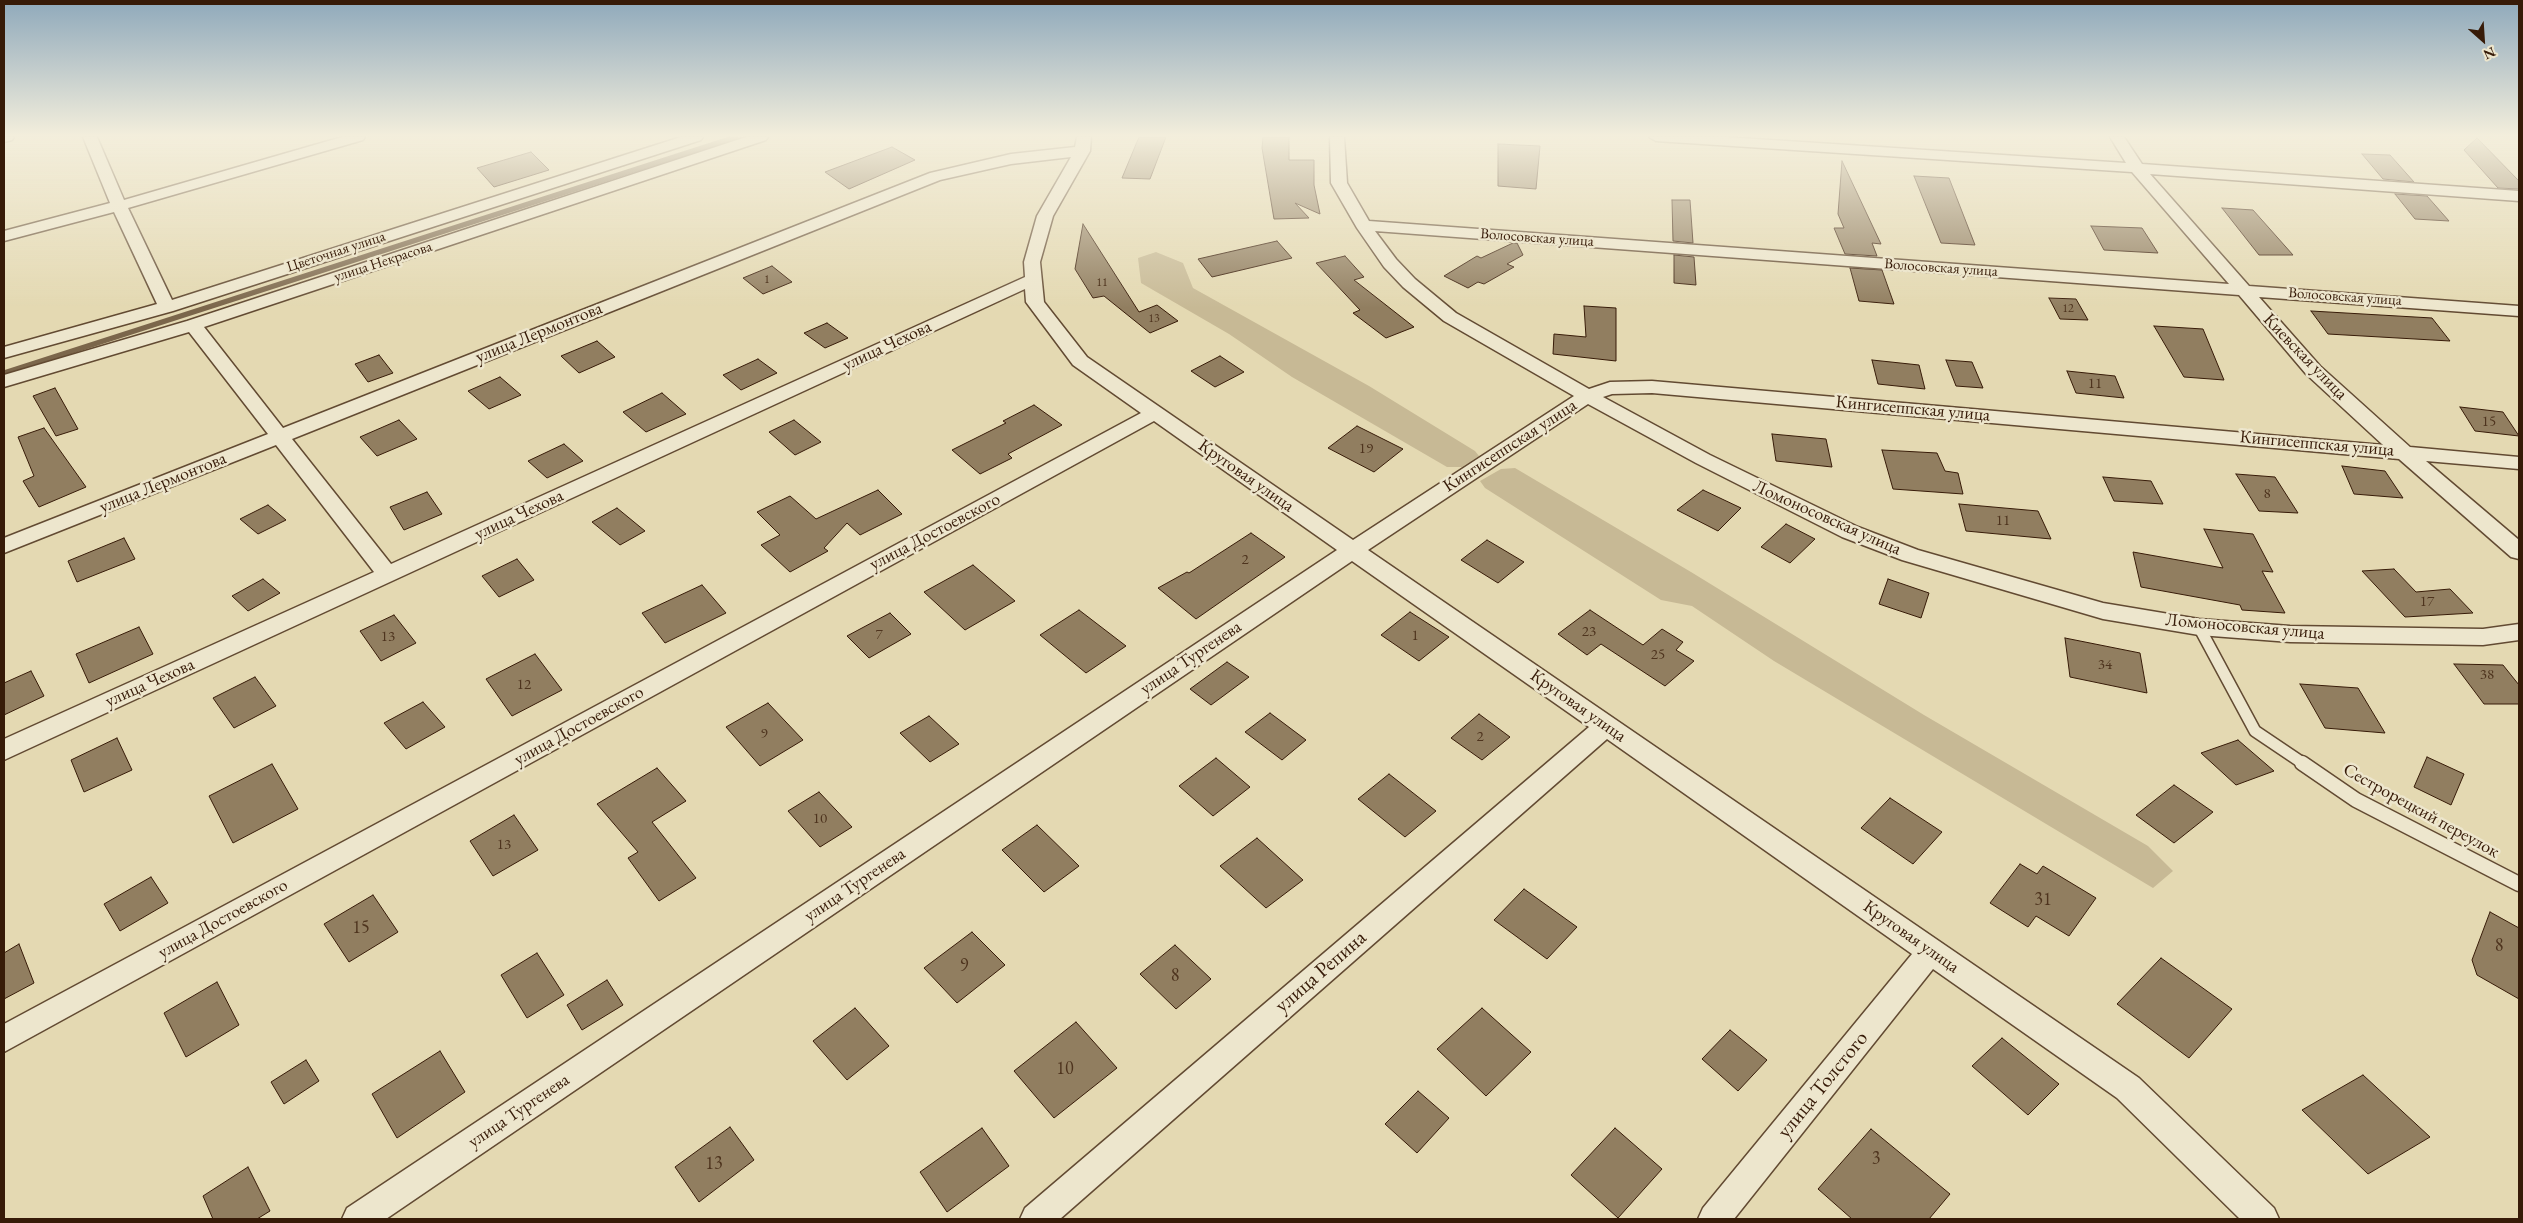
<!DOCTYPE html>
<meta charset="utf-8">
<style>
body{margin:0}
#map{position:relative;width:2523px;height:1223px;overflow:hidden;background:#e4d9b2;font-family:"EB Garamond",serif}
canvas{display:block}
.frame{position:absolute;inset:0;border:5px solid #371b08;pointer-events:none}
.north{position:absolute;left:2458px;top:15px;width:50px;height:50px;-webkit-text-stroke:4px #ede6cd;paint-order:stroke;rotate:154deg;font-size:14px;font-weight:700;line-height:20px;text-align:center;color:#371b08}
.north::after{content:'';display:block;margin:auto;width:18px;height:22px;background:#371b08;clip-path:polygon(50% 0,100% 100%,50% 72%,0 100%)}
</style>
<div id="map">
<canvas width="2523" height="1223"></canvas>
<div class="frame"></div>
<div class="north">N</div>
</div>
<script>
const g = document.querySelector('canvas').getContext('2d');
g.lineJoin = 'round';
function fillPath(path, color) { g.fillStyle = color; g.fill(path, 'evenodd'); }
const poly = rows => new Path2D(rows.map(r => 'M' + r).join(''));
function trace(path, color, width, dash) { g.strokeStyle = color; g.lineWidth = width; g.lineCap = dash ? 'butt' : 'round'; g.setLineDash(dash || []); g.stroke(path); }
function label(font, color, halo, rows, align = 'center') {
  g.font = font + ' "EB Garamond",serif'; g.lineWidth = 5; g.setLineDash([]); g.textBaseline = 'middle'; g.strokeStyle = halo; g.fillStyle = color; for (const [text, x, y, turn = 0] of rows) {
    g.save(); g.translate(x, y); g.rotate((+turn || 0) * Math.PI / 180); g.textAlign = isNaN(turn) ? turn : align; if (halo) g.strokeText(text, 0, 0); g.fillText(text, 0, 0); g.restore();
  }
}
fillPath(poly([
 [1156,252,1183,263,1193,288,1369,386,1475,451,1479,456,1462,467,1447,467,1292,377,1229,334,1141,283,1138,258],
 [1515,468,1691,572,1924,715,2148,846,2173,871,2153,888,1774,661,1692,606,1661,600,1485,488,1480,481,1501,469]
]), '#c7b995');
trace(poly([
 [4,373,736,137]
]), '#7b664b', 5.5);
const building = poly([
 [1139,137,1166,137,1150,179,1122,178,1139,137],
 [1263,137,1289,137,1289,160,1314,160,1314,185,1320,214,1295,203,1309,218,1274,219,1262,148,1263,137],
 [2477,138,2519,181,2519,189,2498,188,2464,150,2477,138],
 [1498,144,1540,146,1536,189,1498,186,1498,144],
 [892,147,915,160,849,189,825,172,892,147],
 [531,152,549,170,494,187,477,168,531,152],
 [2362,154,2390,155,2414,182,2383,179,2362,154],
 [1842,161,1881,244,1872,243,1877,256,1845,254,1834,228,1844,228,1838,214,1842,161],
 [1914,176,1949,178,1975,245,1941,243,1914,176],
 [2395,194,2427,196,2449,221,2415,219,2395,194],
 [1672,200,1690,200,1693,243,1673,241,1672,200],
 [2222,208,2253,210,2293,255,2259,255,2222,208],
 [1083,224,1139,312,1157,305,1178,321,1150,333,1104,296,1093,298,1075,269,1083,224],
 [2091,226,2142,228,2158,253,2104,250,2091,226],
 [1277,241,1292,258,1212,277,1198,259,1277,241],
 [1513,243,1517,243,1523,255,1507,264,1514,267,1484,284,1478,282,1468,288,1444,276,1477,256,1481,258,1513,243],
 [1674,255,1694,257,1696,285,1674,283,1674,255],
 [1345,256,1364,277,1354,280,1414,327,1386,338,1353,313,1360,310,1316,263,1345,256],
 [772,266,792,282,763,294,743,278,772,266],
 [1850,268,1882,270,1894,304,1859,301,1850,268],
 [2049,298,2076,299,2088,320,2060,319,2049,298],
 [1584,306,1616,308,1616,361,1553,354,1554,334,1586,337,1584,306],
 [2311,311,2432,318,2450,341,2328,334,2311,311],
 [827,323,848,338,825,348,804,333,827,323],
 [2154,326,2203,329,2224,380,2184,377,2154,326],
 [597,341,615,357,579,373,561,356,597,341],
 [379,355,393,373,368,382,355,364,379,355],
 [1220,356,1244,372,1215,387,1191,371,1220,356],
 [758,359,777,373,741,390,723,375,758,359],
 [1872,360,1919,365,1925,389,1878,384,1872,360],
 [1946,360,1972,362,1983,388,1956,386,1946,360],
 [2067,371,2115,376,2124,398,2076,393,2067,371],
 [500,377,521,395,489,409,468,391,500,377],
 [55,388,78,429,56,436,33,396,55,388],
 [662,393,686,414,646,432,623,412,662,393],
 [1034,405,1062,425,1008,454,1012,458,980,474,952,450,1006,423,1003,421,1034,405],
 [2460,407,2503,412,2519,436,2475,431,2460,407],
 [399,420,417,439,377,456,360,437,399,420],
 [794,420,821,442,795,455,769,432,794,420],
 [1357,426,1403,449,1374,472,1328,448,1357,426],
 [44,428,86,487,39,507,23,481,34,476,18,437,44,428],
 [1772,434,1826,439,1832,467,1776,461,1772,434],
 [564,444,583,461,547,478,528,461,564,444],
 [1882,450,1937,453,1945,471,1958,473,1963,494,1893,489,1882,450],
 [2342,466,2385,471,2403,498,2354,494,2342,466],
 [2236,474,2275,477,2298,513,2259,511,2236,474],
 [2103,477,2151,481,2163,504,2114,501,2103,477],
 [878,490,902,514,860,535,847,523,824,548,828,551,790,572,761,545,780,535,757,512,790,496,816,519,878,490],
 [1703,490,1741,508,1718,531,1677,510,1703,490],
 [427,492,442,514,404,530,390,507,427,492],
 [1959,504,2038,511,2051,539,1966,531,1959,504],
 [268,505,286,520,258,534,240,519,268,505],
 [617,508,645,531,620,545,592,522,617,508],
 [1786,524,1815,539,1790,563,1761,547,1786,524],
 [2204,529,2253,534,2273,572,2262,571,2285,613,2242,610,2240,605,2141,587,2133,552,2223,568,2204,529],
 [1251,533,1285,557,1196,619,1158,588,1187,572,1189,573,1251,533],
 [124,538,135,559,77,582,68,561,124,538],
 [1487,540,1524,562,1498,583,1461,560,1487,540],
 [517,559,534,580,499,597,482,576,517,559],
 [973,565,1015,601,965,630,924,592,973,565],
 [2394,569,2416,592,2450,589,2473,613,2405,617,2362,571,2394,569],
 [263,579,280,593,248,611,232,596,263,579],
 [1888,579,1929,593,1921,618,1879,604,1888,579],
 [702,585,726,613,665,643,642,613,702,585],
 [1079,610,1126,646,1086,673,1040,635,1079,610],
 [1590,610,1643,645,1662,629,1683,642,1676,650,1694,661,1665,686,1601,644,1587,655,1558,634,1590,610],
 [1410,612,1449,637,1419,661,1381,635,1410,612],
 [890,613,911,634,869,658,847,636,890,613],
 [394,615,416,643,381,661,360,631,394,615],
 [139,627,153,654,89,683,76,654,139,627],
 [2065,638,2140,653,2147,693,2070,677,2065,638],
 [535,654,562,690,512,716,486,679,535,654],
 [1227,662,1249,677,1211,705,1190,689,1227,662],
 [2454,664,2503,665,2519,685,2519,704,2484,704,2454,664],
 [31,671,44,696,4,715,4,683,31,671],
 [255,677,276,706,234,728,213,698,255,677],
 [2300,684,2358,688,2385,733,2325,728,2300,684],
 [423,702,445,727,406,749,384,723,423,702],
 [768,703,803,740,760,766,726,727,768,703],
 [1270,713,1306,740,1282,760,1245,732,1270,713],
 [1479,714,1510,737,1482,760,1451,738,1479,714],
 [929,716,959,744,930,762,900,733,929,716],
 [117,738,132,770,84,792,71,760,117,738],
 [2238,740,2274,771,2236,785,2201,753,2238,740],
 [2427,757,2464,774,2451,805,2414,787,2427,757],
 [1216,758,1250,787,1213,816,1179,786,1216,758],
 [272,764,298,809,233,843,209,796,272,764],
 [657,768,686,801,652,822,696,878,659,901,628,858,638,852,597,804,657,768],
 [1389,774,1436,811,1405,837,1358,799,1389,774],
 [2174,785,2213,812,2174,843,2136,815,2174,785],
 [819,792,852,827,820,847,788,811,819,792],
 [1890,798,1942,832,1913,864,1861,828,1890,798],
 [514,815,538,850,493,876,470,841,514,815],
 [1037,825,1079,866,1044,892,1002,850,1037,825],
 [1257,838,1303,880,1266,908,1220,866,1257,838],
 [2020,864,2037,874,2043,866,2096,898,2069,936,2036,916,2028,927,1990,903,2020,864],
 [151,877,168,903,120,931,104,904,151,877],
 [1524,889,1577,927,1547,959,1494,920,1524,889],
 [373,895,398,932,349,962,324,924,373,895],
 [2490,912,2519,928,2519,999,2477,975,2472,960,2490,912],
 [972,932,1005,965,957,1003,924,968,972,932],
 [19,944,34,983,4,999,4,953,19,944],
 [1175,945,1211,979,1176,1009,1140,974,1175,945],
 [537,953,564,995,527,1018,501,975,537,953],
 [2161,958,2232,1009,2189,1058,2117,1004,2161,958],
 [607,980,623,1005,582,1030,567,1005,607,980],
 [217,982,239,1025,186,1057,164,1013,217,982],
 [855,1008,889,1046,847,1080,813,1041,855,1008],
 [1482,1008,1531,1052,1486,1096,1437,1049,1482,1008],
 [1076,1022,1117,1068,1054,1118,1014,1071,1076,1022],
 [1730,1030,1767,1060,1738,1091,1702,1059,1730,1030],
 [2002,1038,2059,1084,2028,1115,1972,1066,2002,1038],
 [440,1051,465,1092,397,1138,372,1094,440,1051],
 [306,1060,319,1081,284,1104,271,1082,306,1060],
 [2363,1075,2430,1137,2368,1174,2302,1110,2363,1075],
 [1418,1091,1449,1118,1417,1153,1385,1124,1418,1091],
 [730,1127,754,1160,699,1202,675,1167,730,1127],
 [982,1128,1009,1166,947,1212,920,1172,982,1128],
 [1615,1128,1662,1169,1618,1218,1571,1175,1615,1128],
 [1871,1129,1950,1194,1929,1219,1852,1219,1818,1189,1871,1129],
 [248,1167,270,1211,257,1219,213,1219,203,1196,248,1167]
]);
fillPath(building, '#917e60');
trace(building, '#371b08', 1);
const serviceFar1 = poly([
 [2199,627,2255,731,2304,764]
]);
const service = poly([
 [2302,763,2356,800,2519,884]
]);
const minor = poly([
 [4,137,14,137,12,140,4,142,4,137],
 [83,137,97,137,124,200,342,137,365,137,363,140,128,208,172,300,681,137,703,137,701,140,173,311,4,358,4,347,157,304,114,212,4,241,4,231,110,203,83,137],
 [746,137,768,137,766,140,204,327,283,428,930,173,1011,154,1075,147,1077,137,1091,137,1090,151,1053,216,1040,262,1044,302,1087,357,1353,540,1574,396,1444,321,1403,287,1384,267,1357,228,1331,183,1330,137,1344,137,1347,183,1369,221,2229,284,2132,172,1656,141,1649,137,1725,137,2126,163,2110,137,2124,137,2142,164,2519,191,2519,201,2150,174,2249,286,2519,306,2519,316,2259,297,2320,366,2410,447,2519,457,2519,469,2426,461,2519,540,2519,559,2511,557,2399,459,1652,393,1612,394,1603,397,1710,455,1858,527,1918,550,2103,603,2199,619,2290,626,2483,629,2519,624,2519,640,2483,645,2290,642,2199,635,2103,619,1902,560,1842,537,1696,463,1588,404,1368,550,2139,1078,2274,1208,2279,1219,2240,1219,2117,1098,1933,969,1734,1219,1698,1219,1703,1208,1912,954,1607,739,1060,1219,1020,1219,1025,1208,1589,727,1352,561,386,1219,342,1219,347,1208,1337,550,1154,421,4,1052,4,1024,1141,413,1073,365,1026,302,1025,289,4,760,4,739,374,572,276,445,4,553,4,538,268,434,189,332,4,387,4,375,187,321,746,137],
 [1071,157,1037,216,1024,262,1025,277,391,564,292,439,940,180,1011,164,1071,157],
 [1375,231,2239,295,2306,374,2383,445,1652,381,1610,382,1589,389,1456,313,1415,279,1396,259,1375,231]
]);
trace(serviceFar1, '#624a32', 14);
trace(service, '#624a32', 17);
trace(minor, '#624a32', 3);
trace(serviceFar1, '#ede6cd', 11);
trace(service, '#ede6cd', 14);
fillPath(minor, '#ede6cd');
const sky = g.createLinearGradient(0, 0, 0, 308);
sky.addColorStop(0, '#8fa9bb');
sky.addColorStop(0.44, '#f3eedc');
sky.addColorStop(1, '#f3eedc00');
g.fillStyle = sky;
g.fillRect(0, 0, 2523, 308);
label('12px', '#4e341e', null, [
 ["1",767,280],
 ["11",1102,283],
 ["12",2068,309],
 ["13",1154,319]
]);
label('15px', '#371b08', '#ede6cd', [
 ["Волосовская улица",1537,238,4],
 ["Цветочная улица",336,252,-18],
 ["улица Некрасова",383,262,-18],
 ["Волосовская улица",1941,268,4],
 ["Волосовская улица",2345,297,4]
]);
label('15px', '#4e341e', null, [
 ["11",2095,384],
 ["15",2489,422],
 ["19",1366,449],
 ["8",2267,494],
 ["11",2003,521],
 ["2",1245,560],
 ["17",2427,602],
 ["23",1589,632],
 ["7",879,635],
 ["1",1415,636],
 ["13",388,637],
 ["25",1658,655],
 ["34",2105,665],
 ["38",2487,675],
 ["12",524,685],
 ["9",764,734],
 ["2",1480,737],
 ["10",820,819],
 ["13",504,845]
]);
label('18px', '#371b08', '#ede6cd', [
 ["улица Лермонтова",539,333,-22],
 ["улица Чехова",887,346,-25],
 ["Киевская улица",2305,357,46],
 ["Кингисеппская улица",1913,409,5],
 ["Кингисеппская улица",2317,444,5],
 ["Кингисеппская улица",1510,446,-33],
 ["Круговая улица",1246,476,35],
 ["улица Лермонтова",163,483,-22],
 ["улица Чехова",519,515,-25],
 ["Ломоносовская улица",1827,518,24],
 ["улица Достоевского",935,532,-28],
 ["Ломоносовская улица",2245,627,5],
 ["улица Тургенева",1191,658,-34],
 ["улица Чехова",150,683,-24],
 ["Круговая улица",1578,706,35],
 ["улица Достоевского",579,726,-29],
 ["Сестрорецкий переулок",2421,811,29],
 ["улица Тургенева",855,885,-34],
 ["улица Достоевского",223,919,-29],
 ["Круговая улица",1911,937,35],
 ["улица Тургенева",519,1111,-34]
]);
label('18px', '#4e341e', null, [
 ["31",2043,900],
 ["15",361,928],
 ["8",2499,946],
 ["9",964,966],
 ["8",1175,976],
 ["10",1065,1069],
 ["3",1876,1159],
 ["13",714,1164]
]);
label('21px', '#371b08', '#ede6cd', [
 ["улица Репина",1321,972,-41],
 ["улица Толстого",1823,1085,-51]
]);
</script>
